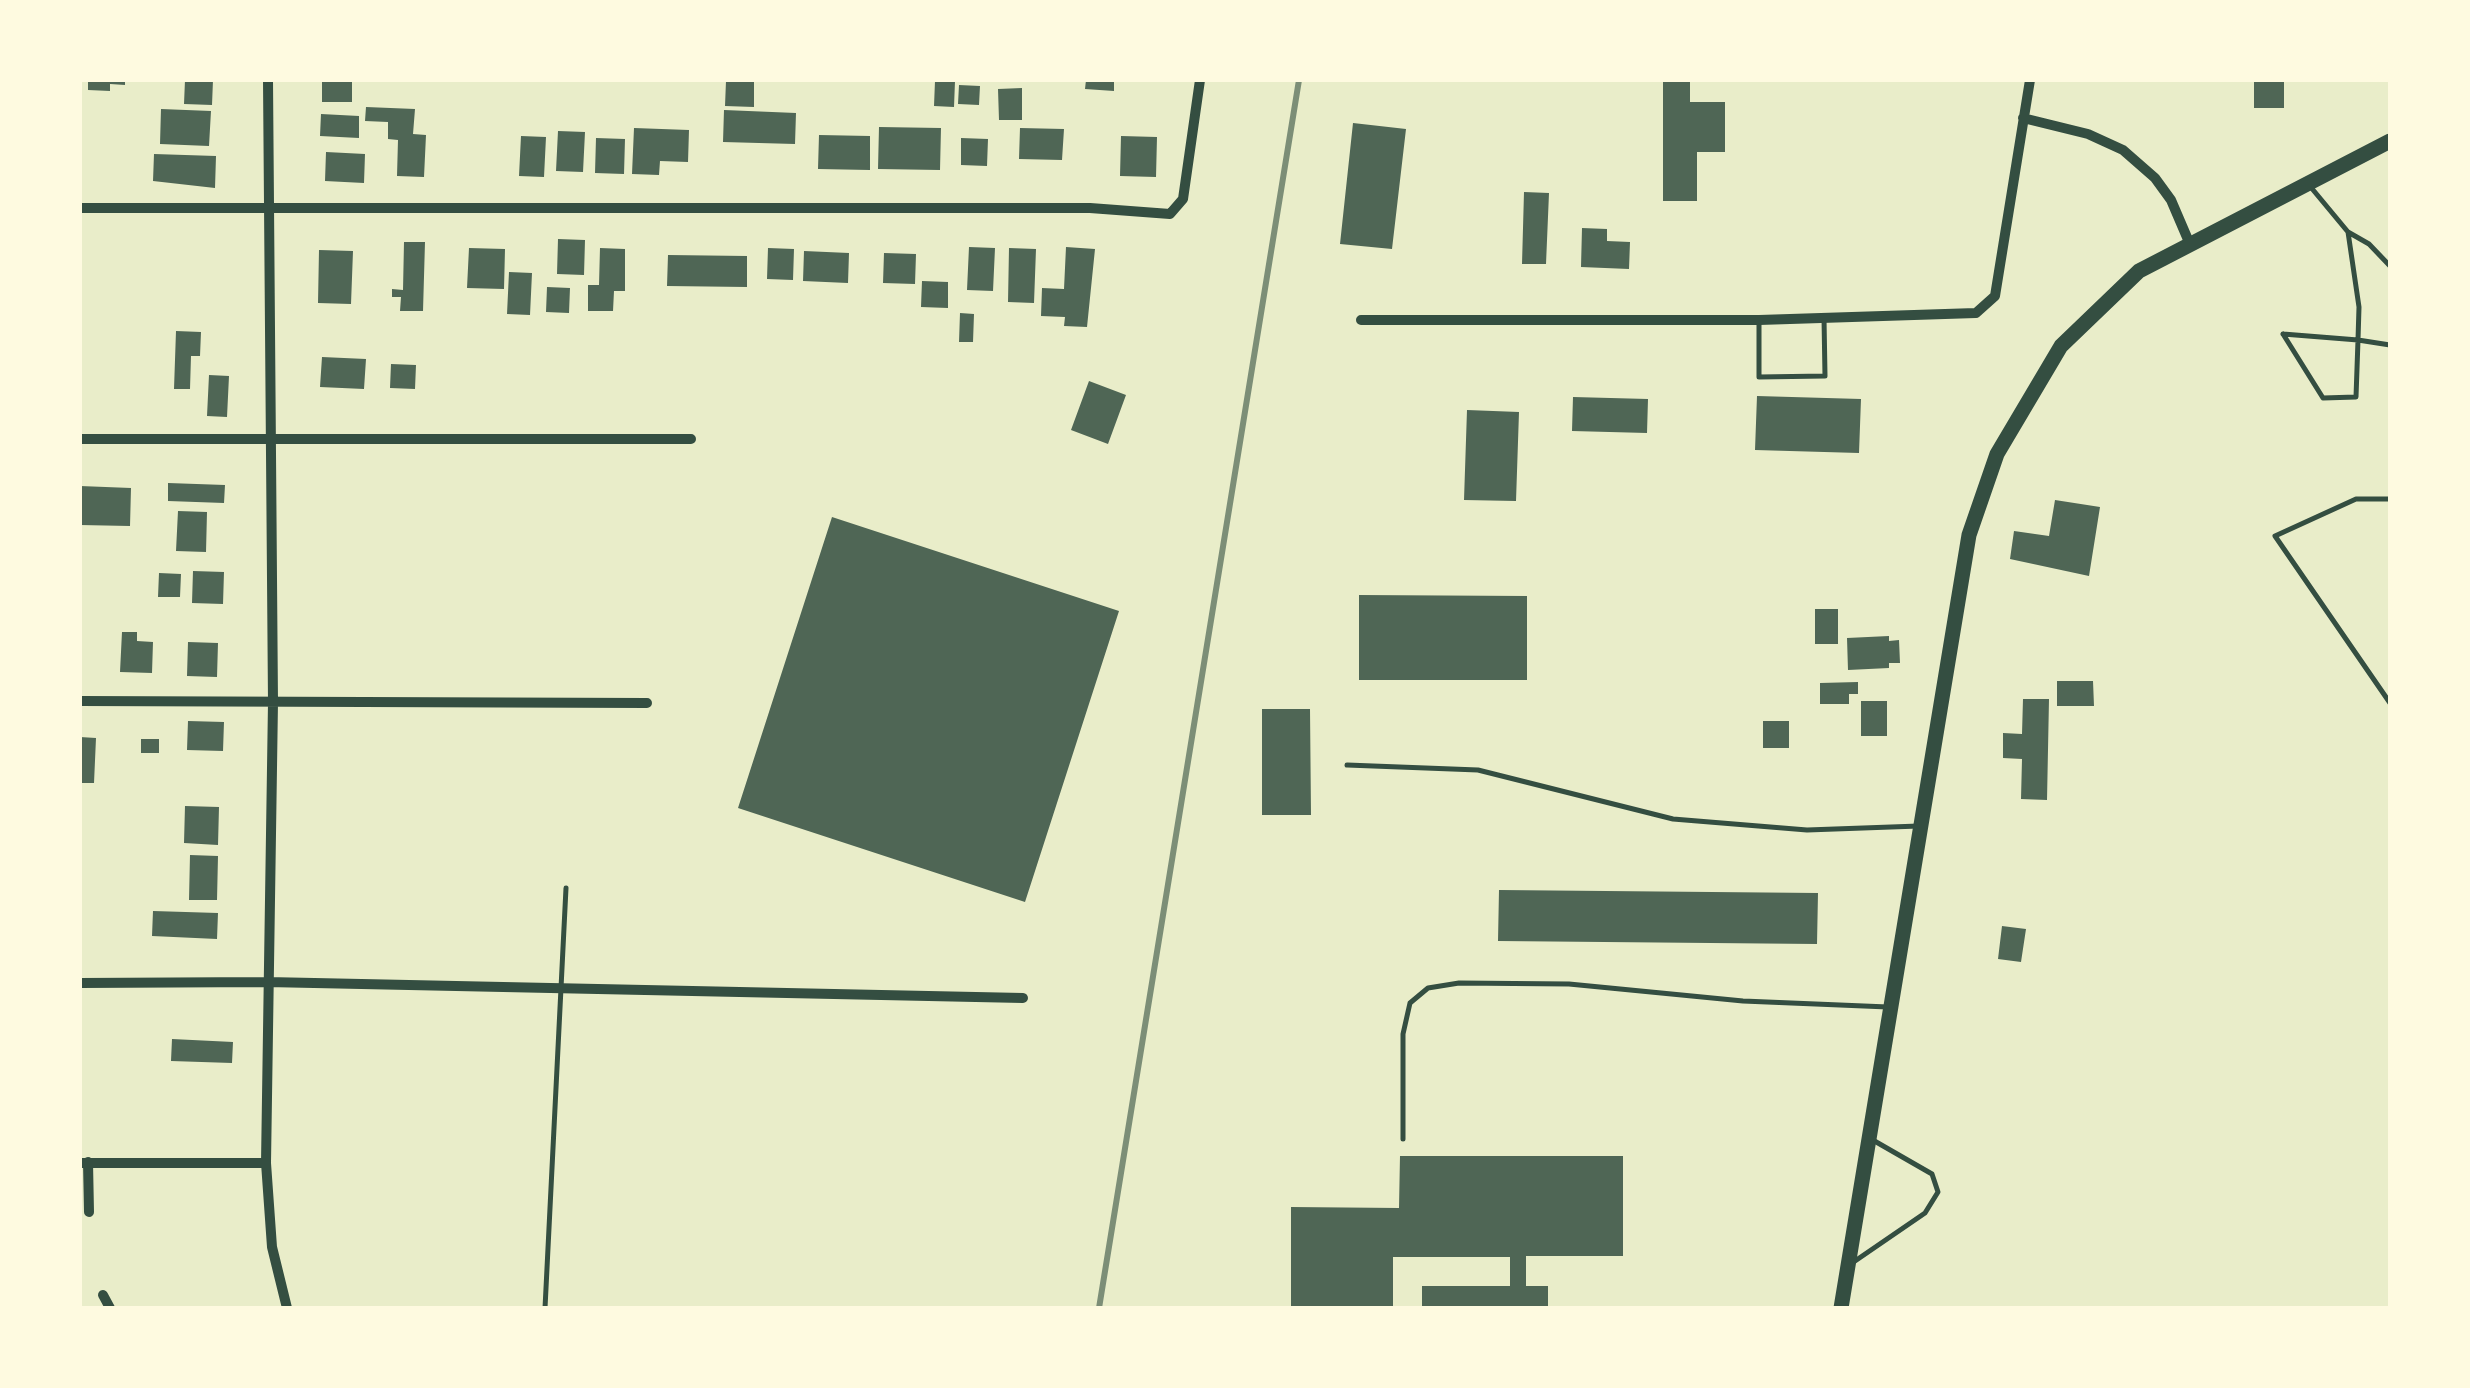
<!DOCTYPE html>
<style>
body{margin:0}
#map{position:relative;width:2470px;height:1388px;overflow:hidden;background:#e9edc9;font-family:"Zilla Slab",serif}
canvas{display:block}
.frame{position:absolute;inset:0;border:82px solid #fefae0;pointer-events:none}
</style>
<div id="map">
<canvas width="2470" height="1388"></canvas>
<div class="frame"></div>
</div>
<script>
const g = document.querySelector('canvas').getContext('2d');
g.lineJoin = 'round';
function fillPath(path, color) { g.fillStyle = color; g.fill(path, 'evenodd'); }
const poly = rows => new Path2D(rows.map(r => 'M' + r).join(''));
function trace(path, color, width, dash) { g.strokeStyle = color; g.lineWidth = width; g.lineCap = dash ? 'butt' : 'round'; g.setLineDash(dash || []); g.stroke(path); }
fillPath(poly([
 [88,80,125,80,125,85,110,84,110,91,88,90],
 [185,80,213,80,212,105,184,104],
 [322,80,352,80,352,102,322,102],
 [1086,80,1114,80,1114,91,1085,89],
 [1663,80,1690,80,1690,102,1725,102,1725,152,1697,152,1697,201,1663,201],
 [2254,80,2284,80,2284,108,2254,108],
 [726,81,754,82,754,107,725,106],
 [935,81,955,81,954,107,934,106],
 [959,85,980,86,979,105,958,104],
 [1022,88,1022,120,999,120,998,89],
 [366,107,415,109,413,134,426,135,424,177,397,176,398,140,388,139,388,122,365,121],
 [161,109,211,111,209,146,160,144],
 [724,110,796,113,795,144,723,142],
 [321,114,359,116,359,138,320,136],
 [1353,123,1406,129,1392,249,1340,244],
 [879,127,941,128,940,170,878,169],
 [634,128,689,130,688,162,660,161,659,175,632,174],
 [1020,128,1064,129,1062,160,1019,159],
 [558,131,585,132,583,172,556,171],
 [819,135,870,136,870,170,818,169],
 [521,136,546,137,544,177,519,176],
 [1121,136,1157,137,1156,177,1120,176],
 [596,138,625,139,624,174,595,173],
 [961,138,988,139,987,166,961,165],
 [326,152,365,154,364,183,325,181],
 [154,154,216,156,215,188,153,181],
 [1524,192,1549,193,1546,264,1522,264],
 [1582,228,1607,229,1607,241,1630,242,1629,269,1581,267],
 [558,239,585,240,584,275,557,274],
 [404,242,425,242,423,311,400,311,401,297,392,297,392,289,403,290],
 [969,247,995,248,993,291,967,290],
 [1066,247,1095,249,1087,327,1064,326,1065,317,1041,316,1042,288,1064,289],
 [469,248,505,249,504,289,467,288],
 [600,248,625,249,625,291,614,291,613,311,588,311,588,285,599,285],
 [768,248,794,249,793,280,767,279],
 [1009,248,1036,249,1034,303,1008,302],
 [319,250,353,251,351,304,318,303],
 [804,251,849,253,848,283,803,281],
 [884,253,916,254,915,284,883,283],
 [668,255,747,256,747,287,667,286],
 [509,272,532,273,530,315,507,314],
 [922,281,948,282,948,308,921,307],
 [547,287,570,288,569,313,546,312],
 [960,313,974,314,973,342,959,342],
 [176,331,201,332,200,356,191,356,190,389,174,389],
 [322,357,366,359,364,389,320,387],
 [391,364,416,365,415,389,390,388],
 [209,375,229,376,227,417,207,416],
 [1089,381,1126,395,1108,444,1071,430],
 [1757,396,1861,399,1859,453,1755,450],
 [1573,397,1648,399,1647,433,1572,431],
 [1467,410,1519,412,1516,501,1464,500],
 [168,483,225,485,224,503,168,501],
 [80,486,131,488,130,526,80,525],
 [2055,500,2100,507,2089,576,2010,559,2014,531,2049,536],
 [178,511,207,512,206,552,176,551],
 [832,517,1119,611,1025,902,738,808],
 [193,571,224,572,223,604,192,603],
 [159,573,181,574,180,597,158,597],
 [1359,595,1527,596,1527,680,1359,680],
 [1815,609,1838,609,1838,644,1815,644],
 [122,632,137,632,137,641,153,642,152,673,120,672],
 [1889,636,1889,641,1899,640,1900,663,1889,663,1889,668,1848,670,1847,638],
 [188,642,218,643,217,677,187,676],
 [2057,681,2093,681,2094,706,2057,706],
 [1858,682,1858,694,1849,694,1849,704,1820,704,1820,683],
 [2023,699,2049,699,2047,800,2021,799,2022,759,2003,758,2003,733,2022,734],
 [1861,701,1887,701,1887,736,1861,736],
 [1262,709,1310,709,1311,815,1262,815],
 [188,721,224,722,223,751,187,750],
 [1763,721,1789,721,1789,748,1763,748],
 [80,737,96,738,94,783,80,783],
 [141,739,159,739,159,753,141,753],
 [185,806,219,807,218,845,184,843],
 [190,855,218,856,217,900,189,900],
 [1499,890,1818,893,1817,944,1498,941],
 [153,911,218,913,217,939,152,936],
 [2002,926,2026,929,2021,962,1998,959],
 [172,1039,233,1042,232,1063,171,1061],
 [1400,1156,1623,1156,1623,1256,1526,1256,1526,1286,1548,1286,1548,1308,1422,1308,1422,1286,1510,1286,1510,1257,1393,1257,1393,1308,1291,1308,1291,1207,1399,1208]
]), '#4f6655');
trace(poly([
 [2309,185,2348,232,2359,307,2358,340,2390,345],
 [2348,232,2369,244,2390,266],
 [1759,320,1759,377,1825,376,1824,318],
 [2283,334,2358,340,2356,397,2323,398,2283,334],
 [2390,499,2356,499,2275,536,2390,703],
 [1347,765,1478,770,1673,819,1807,830,1919,826],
 [1403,1139,1403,1034,1410,1003,1428,988,1459,983,1569,984,1743,1001,1888,1007],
 [1855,1261,1925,1213,1938,1192,1932,1174,1871,1139],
 [545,1308,566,888]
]), '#344e41', 5);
trace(poly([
 [268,80,273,702,266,1163,272,1247,287,1308],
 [2023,118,2088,134,2123,150,2155,178,2171,200,2189,242],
 [80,208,1090,208,1170,214,1183,199,1200,80],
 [1361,320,1759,320,1976,313,1995,296,2030,80],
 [80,439,691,439],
 [80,701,647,703],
 [80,983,267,982,1023,998],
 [88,1162,89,1212],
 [80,1163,266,1163],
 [103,1295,110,1308]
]), '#344e41', 10);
trace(poly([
 [1841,1308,1969,535,1997,454,2061,346,2139,271,2390,141]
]), '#344e41', 15);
trace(poly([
 [1099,1308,1299,80]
]), '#7c8e77', 6);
</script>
